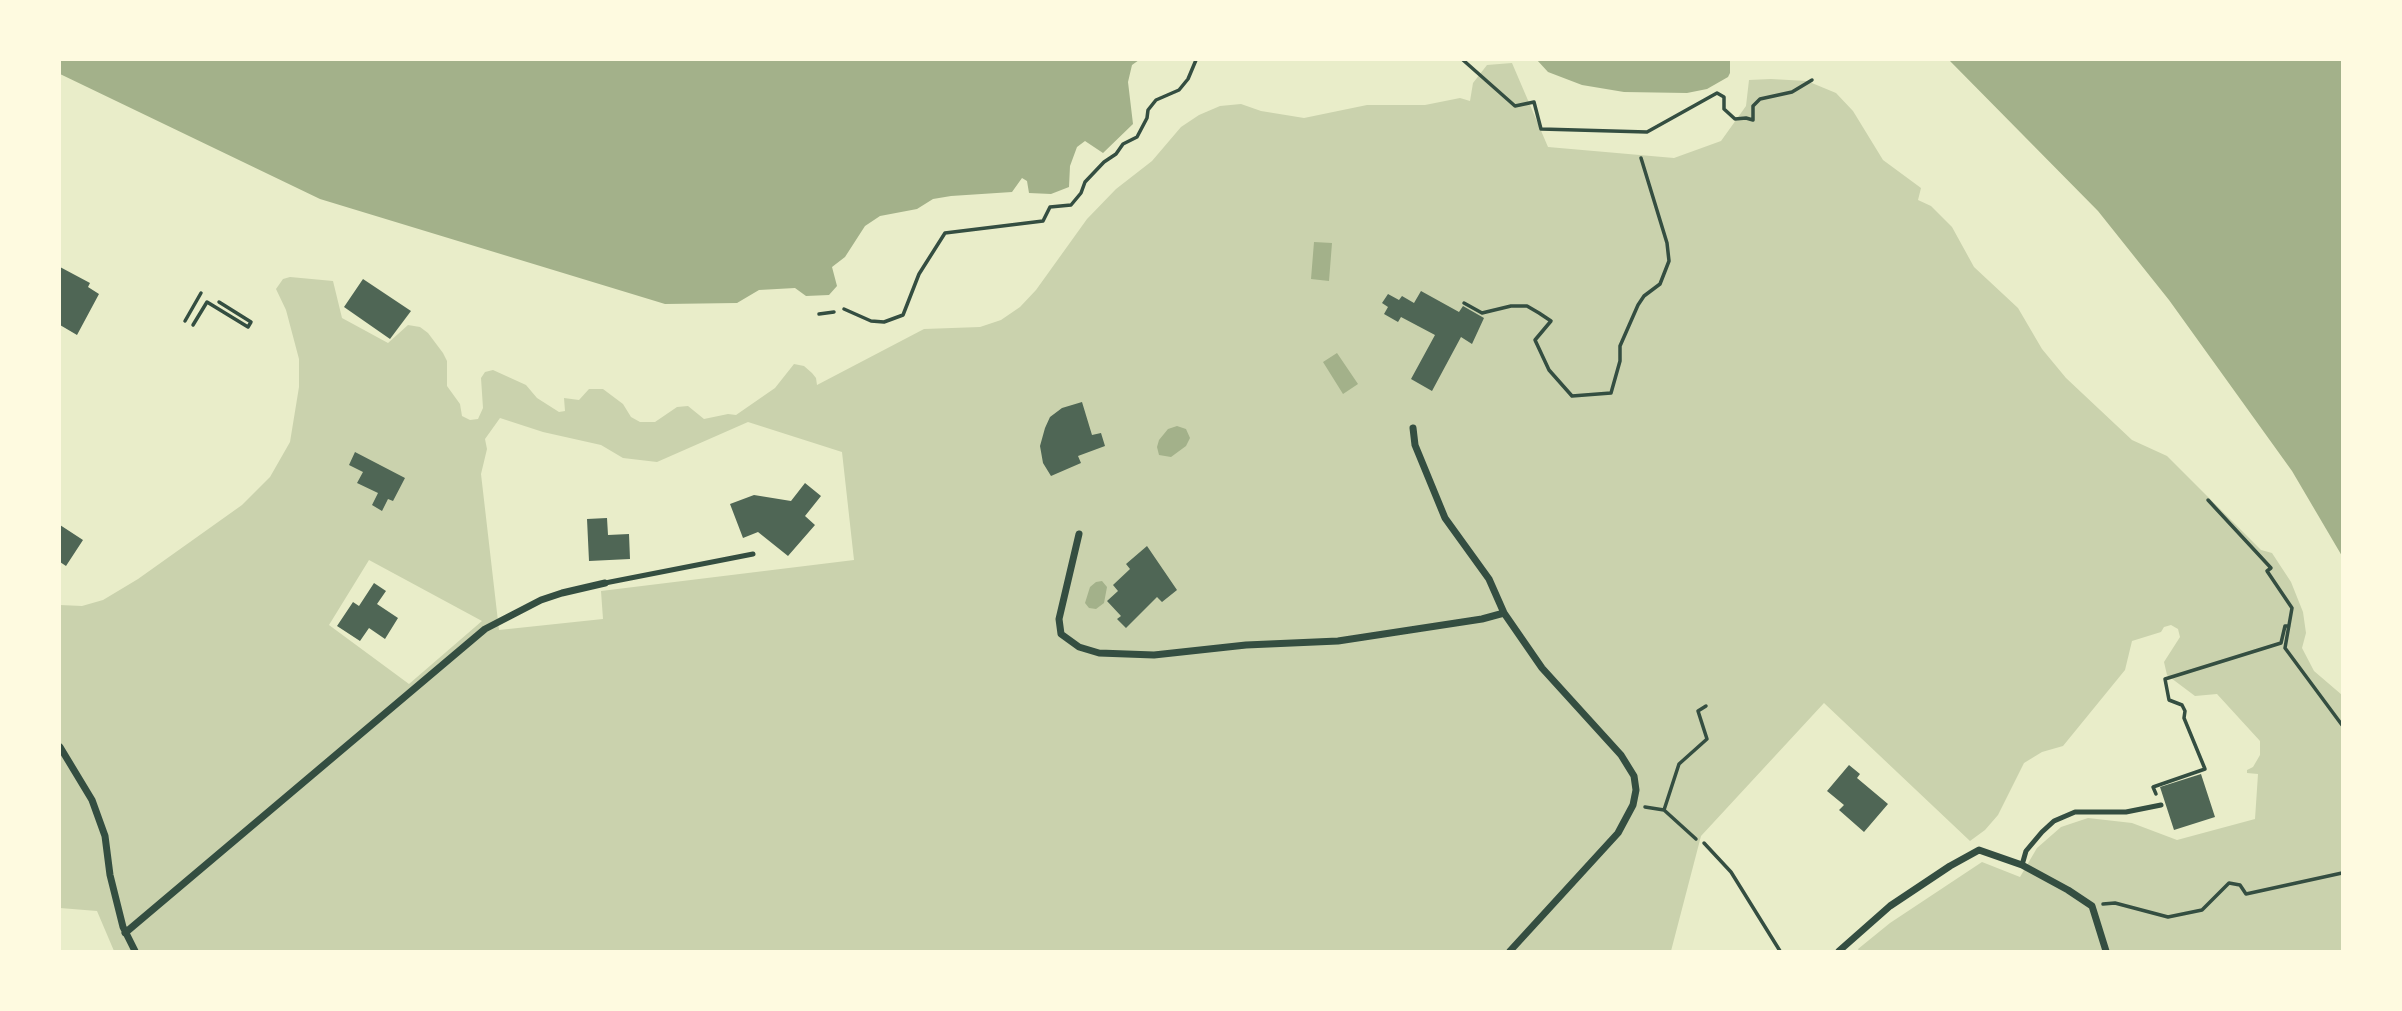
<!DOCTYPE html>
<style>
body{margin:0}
#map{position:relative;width:2402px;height:1011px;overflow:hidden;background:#e9edc9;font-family:"Roboto Condensed",sans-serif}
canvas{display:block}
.frame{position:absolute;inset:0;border:61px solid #fefae0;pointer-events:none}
</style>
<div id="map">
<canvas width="2402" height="1011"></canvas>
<div class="frame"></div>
</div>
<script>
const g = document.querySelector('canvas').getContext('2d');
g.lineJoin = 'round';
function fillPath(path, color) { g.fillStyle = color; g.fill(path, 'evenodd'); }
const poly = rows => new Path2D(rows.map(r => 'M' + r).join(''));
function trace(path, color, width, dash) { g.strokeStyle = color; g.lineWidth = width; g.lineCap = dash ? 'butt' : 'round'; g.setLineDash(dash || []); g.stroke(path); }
fillPath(poly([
 [1512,63,1548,147,1674,158,1721,141,1746,106,1749,80,1771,79,1807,81,1836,93,1853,111,1883,160,1921,188,1918,200,1931,206,1952,227,1974,267,2018,308,2042,349,2066,378,2132,440,2167,456,2261,550,2272,553,2291,582,2303,612,2306,633,2302,648,2314,671,2342,695,2342,951,1859,951,1858,949,1890,923,1982,862,2020,877,2037,848,2061,827,2088,818,2132,823,2177,840,2255,819,2258,774,2247,773,2247,770,2253,767,2260,755,2260,741,2217,694,2195,696,2167,675,2164,662,2180,637,2178,629,2171,625,2164,627,2161,632,2132,641,2125,670,2063,746,2042,752,2024,763,1998,815,1985,830,1970,841,1824,703,1701,836,1671,951,114,951,97,911,60,908,60,605,82,606,103,600,138,579,242,505,270,477,290,442,299,387,299,359,286,310,276,289,283,279,290,277,333,281,342,318,388,343,408,325,420,327,428,333,443,353,447,361,447,386,460,404,462,416,470,420,478,419,483,408,481,378,485,372,493,370,526,385,537,398,559,412,565,411,564,398,579,400,589,389,603,389,623,404,631,417,640,422,655,422,677,407,688,406,704,419,728,414,736,415,775,388,794,364,804,366,812,373,816,378,817,385,924,329,980,327,1001,320,1020,307,1036,290,1087,219,1116,189,1152,161,1181,127,1199,115,1220,106,1241,104,1261,111,1304,118,1367,105,1425,105,1460,98,1470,101,1473,83,1487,65],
 [500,418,543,432,601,445,623,458,657,462,748,422,842,452,854,560,601,591,603,619,499,630,481,474,487,449,485,439],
 [369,560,482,621,409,684,329,625]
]), '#cad2ad');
fillPath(poly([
 [60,60,1139,60,1132,65,1128,82,1133,124,1103,153,1085,141,1077,147,1070,166,1069,187,1051,194,1029,193,1027,181,1022,178,1012,192,951,196,933,199,917,209,880,216,865,226,845,257,832,267,837,286,829,295,806,296,795,288,759,290,737,303,665,304,320,199,60,74],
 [1537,60,1730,60,1730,73,1728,77,1707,89,1687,93,1624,92,1582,85,1548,72],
 [1949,60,2342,60,2342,556,2292,471,2169,300,2098,211],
 [1314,242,1332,243,1329,281,1311,279],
 [1337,353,1358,384,1343,394,1323,362],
 [1177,426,1186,429,1190,438,1186,446,1171,457,1159,455,1157,447,1159,440,1168,429],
 [1102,581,1107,587,1104,603,1096,609,1089,608,1085,603,1090,587,1096,582]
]), '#a3b18a');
fillPath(poly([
 [60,267,90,283,88,287,99,294,77,335,60,325],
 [363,279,411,311,390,339,344,307],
 [1421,291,1459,312,1463,306,1484,318,1472,344,1461,337,1432,391,1411,379,1435,335,1401,317,1398,322,1384,314,1388,307,1382,303,1388,294,1399,300,1402,296,1414,303],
 [1082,402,1092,435,1101,433,1105,446,1078,456,1081,463,1051,476,1043,463,1040,446,1045,428,1050,417,1062,408],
 [355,452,405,478,393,501,388,499,382,511,372,505,378,493,357,483,363,472,349,465],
 [805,483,821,496,805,516,815,525,788,556,758,532,743,538,730,504,754,495,791,501],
 [607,518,608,535,629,534,630,559,589,561,587,519],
 [60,525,83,540,66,566,60,562],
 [1147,546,1177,590,1162,602,1157,597,1126,628,1117,619,1121,616,1107,601,1118,591,1113,585,1130,569,1126,564],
 [374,583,386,591,377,604,398,618,385,639,369,628,360,641,337,626,353,602,359,606],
 [1849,765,1860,774,1857,778,1888,804,1864,832,1839,810,1844,805,1827,791],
 [2201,774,2215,817,2174,830,2160,787]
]), '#4f6655');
trace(poly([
 [1463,60,1515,106,1534,102,1541,129,1647,132,1717,93,1724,97,1724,109,1735,119,1746,118,1753,120,1753,106,1760,99,1792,92,1812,80],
 [1464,303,1482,313,1511,306,1527,306,1539,313,1551,321,1535,340,1549,370,1572,396,1611,393,1620,361,1620,346,1638,305,1644,296,1660,284,1669,261,1667,243,1641,158],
 [844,309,871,321,884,322,903,315,919,274,945,233,1043,221,1050,207,1071,205,1081,193,1085,182,1104,162,1116,154,1123,144,1137,137,1147,118,1148,110,1156,100,1179,90,1188,79,1196,60],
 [819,314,834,312],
 [185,321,201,293],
 [193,325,207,302,248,327,251,322,219,302],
 [2208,500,2271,568,2267,571,2292,608,2285,648,2342,725],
 [2156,794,2153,787,2205,769,2184,718,2185,711,2182,705,2169,700,2165,679,2281,643,2285,626,2289,626],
 [1645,807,1664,810,1696,839],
 [1664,810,1679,764,1707,739,1698,711,1706,706],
 [1704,843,1731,872,1780,951],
 [2103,904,2115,903,2168,917,2202,910,2229,883,2240,885,2246,894,2342,873]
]), '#344e41', 3.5);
trace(poly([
 [605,583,753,554],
 [2022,865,2026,851,2042,832,2054,821,2075,812,2126,812,2161,805]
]), '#344e41', 5);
trace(poly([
 [1413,428,1415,445,1445,518,1489,579,1504,613,1542,668,1621,755,1634,776,1636,790,1633,805,1618,833,1510,951],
 [1079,534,1059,619,1061,634,1079,647,1099,653,1154,655,1246,645,1338,641,1482,619,1504,613],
 [60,747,92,800,105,836,110,875,123,927,135,951],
 [125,933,485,629,541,600,562,593,605,583],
 [1839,951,1890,906,1950,866,1979,850,2022,865,2068,890,2092,906,2106,951]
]), '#344e41', 7);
</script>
